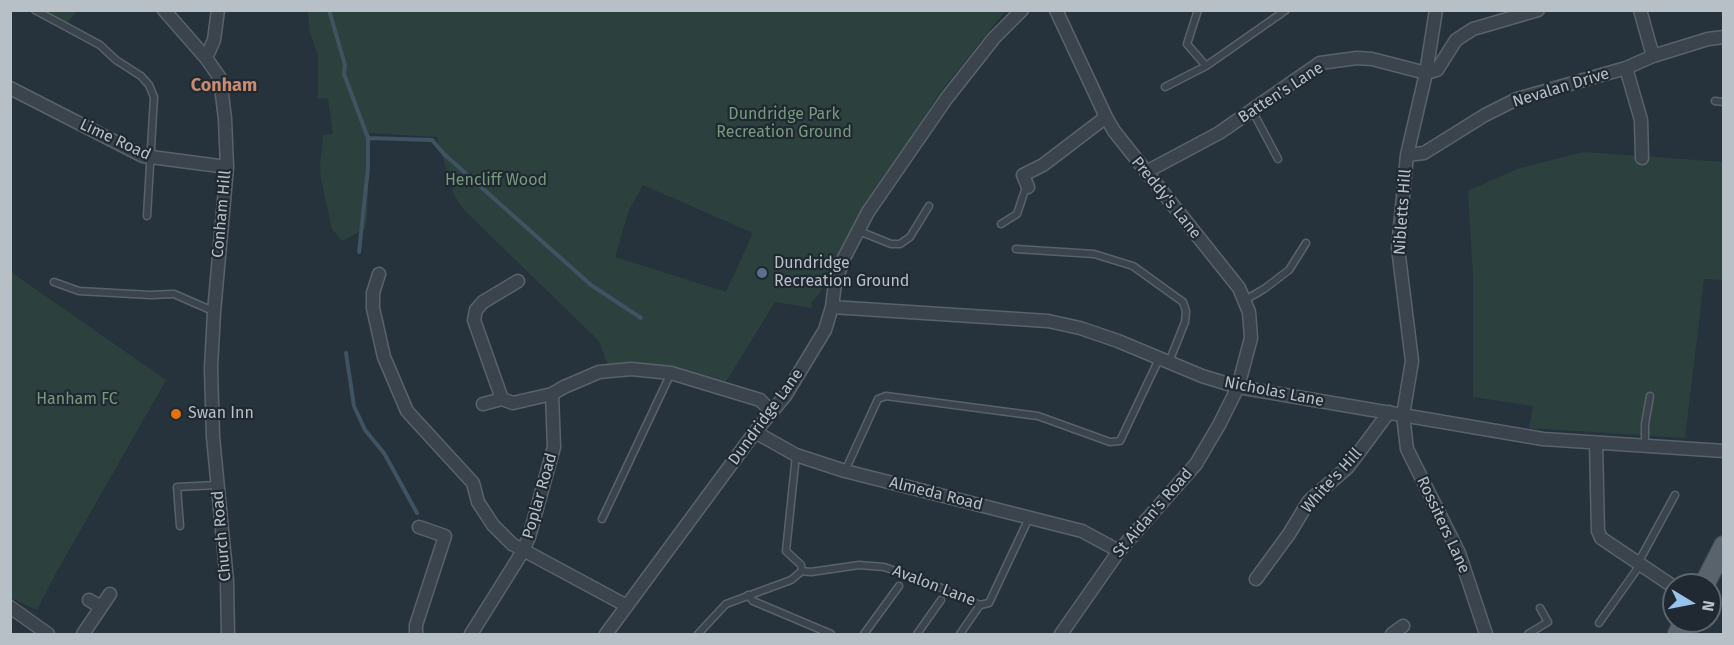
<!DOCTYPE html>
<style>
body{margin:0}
#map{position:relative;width:1734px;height:645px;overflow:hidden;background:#27333c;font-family:"Fira Sans",sans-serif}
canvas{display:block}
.frame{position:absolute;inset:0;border:12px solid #b7bfc7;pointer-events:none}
.north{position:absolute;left:1662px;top:573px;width:60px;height:60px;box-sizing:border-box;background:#202931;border:2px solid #5c656d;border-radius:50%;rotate:100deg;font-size:16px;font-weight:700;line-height:24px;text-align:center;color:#b7bfc7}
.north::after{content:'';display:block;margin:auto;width:21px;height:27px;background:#98c3eb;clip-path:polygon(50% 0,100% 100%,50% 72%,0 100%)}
</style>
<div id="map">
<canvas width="1734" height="645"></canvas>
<div class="frame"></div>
<div class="north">N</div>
</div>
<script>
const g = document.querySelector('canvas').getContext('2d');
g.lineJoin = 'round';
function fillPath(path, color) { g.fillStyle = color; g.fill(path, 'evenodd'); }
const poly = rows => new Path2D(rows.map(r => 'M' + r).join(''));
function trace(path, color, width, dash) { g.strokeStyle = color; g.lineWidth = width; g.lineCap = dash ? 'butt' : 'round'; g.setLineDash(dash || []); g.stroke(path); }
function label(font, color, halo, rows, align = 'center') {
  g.font = font + ' "Fira Sans",sans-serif'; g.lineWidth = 4.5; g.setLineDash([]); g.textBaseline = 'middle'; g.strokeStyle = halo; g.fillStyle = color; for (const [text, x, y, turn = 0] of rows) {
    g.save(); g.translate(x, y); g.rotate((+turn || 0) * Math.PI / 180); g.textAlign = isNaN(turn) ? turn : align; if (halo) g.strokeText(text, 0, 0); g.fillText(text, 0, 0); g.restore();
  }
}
fillPath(poly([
 [41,11,77,11,67,23],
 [308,11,1005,11,938,95,859,219,819,294,811,302,812,308,775,302,724,385,650,368,608,365,599,341,464,210,454,195,437,137,370,133,367,218,365,229,342,241,332,229,321,179,320,166,323,135,333,134,328,98,318,99,318,55,310,33],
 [643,185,753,233,726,292,615,257,629,210],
 [1583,152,1723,162,1723,280,1704,279,1685,438,1529,428,1533,406,1473,397,1473,276,1468,191,1517,169],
 [11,272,166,380,56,573,37,610,11,598]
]), '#2c413e');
trace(poly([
 [329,10,345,65,344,74,368,138,368,168,359,252],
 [368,138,432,140,444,154,591,285,641,318],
 [346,353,354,406,365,430,384,453,417,513]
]), '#3f5362', 4);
const service = poly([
 [35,10,100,45,116,60,141,76,149,85,154,97,147,216],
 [1198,10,1187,44,1206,66],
 [1165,87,1206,66,1286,10],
 [1715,101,1724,102],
 [1252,110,1278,159],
 [1001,224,1017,214,1027,184],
 [859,231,891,244,900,244,910,237,929,206],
 [1016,249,1094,254,1133,266,1183,302,1186,311,1185,322,1169,362],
 [54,282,79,291,150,295,174,294,213,311],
 [1245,300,1264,289,1289,270,1306,243],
 [1645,446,1645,424,1650,396],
 [796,455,786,551,801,565,802,571],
 [845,471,878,399,886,396,1038,416,1110,442,1120,441,1159,359],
 [602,519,671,373],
 [180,526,177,487,217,485],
 [1638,563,1675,495],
 [748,595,753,601,831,634],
 [1599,623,1640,565],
 [698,634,726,604,791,580,802,571,811,572,859,565,884,567,930,583,980,605,989,603,1029,518],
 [864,634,899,586],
 [917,634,941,600],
 [960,634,980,605],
 [1528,634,1548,622,1540,608]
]);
const minor = poly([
 [164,10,206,58,220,78,225,119,227,167,214,312,211,368,213,437,227,581,228,634],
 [1056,10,1106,117,1114,131,1239,288,1249,312,1251,338,1238,387,1219,425,1196,464,1119,551,1061,634],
 [1436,10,1426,73,1407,155,1398,248,1412,361,1403,415,1407,449,1459,553,1486,634],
 [1640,10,1653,56],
 [206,58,214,40,218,10],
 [1626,68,1641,120,1642,158],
 [10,88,143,156,227,167],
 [1407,155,1424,153,1485,115,1517,99,1626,68,1653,56,1708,39,1724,37],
 [1146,172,1219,133,1320,63,1357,58,1372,59,1426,73,1437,70,1456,40,1473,29,1538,10],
 [1028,187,1023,175,1043,165,1106,117],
 [379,274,373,293,373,308,384,357,407,411,473,483,478,502,493,525,512,544,627,606],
 [518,281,483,302,476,310,474,320,502,399,513,403,552,394,564,387,599,372,631,369,671,373,760,400,771,411],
 [832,307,1048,321,1080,328,1118,341,1202,376,1238,387,1543,439,1724,451],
 [483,404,502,399],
 [755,432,796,455,845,471,1082,531,1119,551],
 [1596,444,1598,531,1601,538,1674,587],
 [1256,579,1289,534,1309,501,1348,467,1389,412],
 [89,600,101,607],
 [10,607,48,634],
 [83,634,110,594],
 [416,634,416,625,445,536,419,527],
 [471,634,523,551,529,537,554,447,552,394],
 [606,634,755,432,785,396,825,330,832,307,835,283,844,258,868,212,946,99,994,38,1022,10],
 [1392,634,1403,626]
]);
const primary = poly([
 [1704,585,1724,546],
 [1678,634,1685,621]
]);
trace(service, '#59626a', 9);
trace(minor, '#59626a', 15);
trace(primary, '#475058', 22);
trace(service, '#3b444c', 6);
trace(minor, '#3b444c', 12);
trace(primary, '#59636c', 20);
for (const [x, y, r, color] of [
 [762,273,6,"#5c6f8a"],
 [176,414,6,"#e8710a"]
]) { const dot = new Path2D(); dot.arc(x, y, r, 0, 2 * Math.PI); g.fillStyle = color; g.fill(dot); trace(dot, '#202931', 2); }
label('16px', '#b7bfc7', '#202931', [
 ["Nevalan Drive",1561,88,-17],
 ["Batten's Lane",1281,93,-33],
 ["Lime Road",115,140,25],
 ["Preddy's Lane",1166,198,51],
 ["Nibletts Hill",1403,212,-86],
 ["Conham Hill",222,214,-85],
 ["Nicholas Lane",1274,392,11],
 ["Dundridge Lane",766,417,-54],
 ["White's Hill",1332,481,-48],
 ["Almeda Road",936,494,14],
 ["Poplar Road",540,496,-74],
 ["St Aidan's Road",1153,513,-49],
 ["Rossiters Lane",1443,525,65],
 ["Church Road",222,536,-95],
 ["Avalon Lane",934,586,21]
]);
label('16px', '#789a7c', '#202931', [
 ["Dundridge Park",784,115],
 ["Recreation Ground",784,133],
 ["Hencliff Wood",496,181],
 ["Hanham FC",77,400]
]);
label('16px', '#b7bfc7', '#202931', [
 ["Dundridge",774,264],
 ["Recreation Ground",774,282],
 ["Swan Inn",188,414]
], 'left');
label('bold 18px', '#c88b71', '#202931', [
 ["Conham",224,86]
]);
</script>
